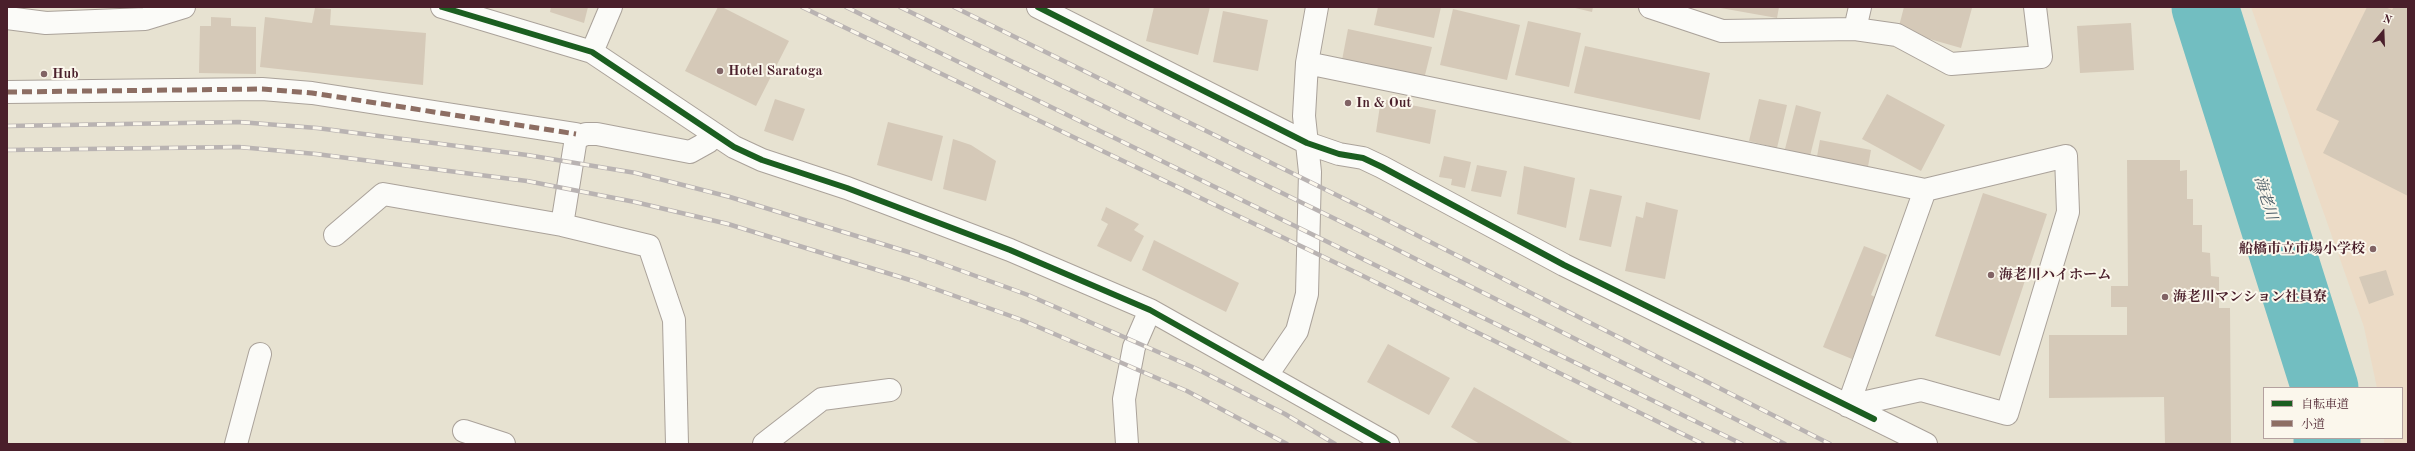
<!DOCTYPE html>
<meta charset="utf-8">
<style>
body{margin:0}
#map{position:relative;width:2415px;height:451px;overflow:hidden;background:#e7e2d1;font-family:"Old Standard TT","Noto Serif JP",serif}
canvas{display:block}
.frame{position:absolute;inset:0;border:8px solid #4a1f2b;pointer-events:none}
.legend{position:absolute;left:2263px;top:387px;width:140px;height:52px;box-sizing:border-box;background:#fbf7ec;border:1px solid #b4a19f;margin:0;padding:5px 7px;list-style:none;font-size:12px;color:#4a1f2b}
.legend li{display:flex;align-items:center;gap:8px;height:20px}
.legend b{width:20px;border:1px solid #b4a19f}
.north{position:absolute;left:2363px;top:12px;width:40px;height:40px;-webkit-text-stroke:3px #fbf7ec;paint-order:stroke;rotate:19deg;font-size:11px;font-weight:700;line-height:16px;text-align:center;color:#4a1f2b}
.north::after{content:'';display:block;margin:auto;width:14px;height:18px;background:#4a1f2b;clip-path:polygon(50% 0,100% 100%,50% 72%,0 100%)}
</style>
<div id="map">
<canvas width="2415" height="451"></canvas>
<div class="frame"></div>
<ul class="legend">
<li><b style="height:5px;background:#1b5e20"></b>自転車道</li>
<li><b style="height:5px;background:#8d6e63"></b>小道</li>
</ul>
<div class="north">N</div>
</div>
<script>
const g = document.querySelector('canvas').getContext('2d');
g.lineJoin = 'round';
function fillPath(path, color) { g.fillStyle = color; g.fill(path, 'evenodd'); }
const poly = rows => new Path2D(rows.map(r => 'M' + r).join(''));
function trace(path, color, width, dash) { g.strokeStyle = color; g.lineWidth = width; g.lineCap = dash ? 'butt' : 'round'; g.setLineDash(dash || []); g.stroke(path); }
function label(font, color, halo, rows, align = 'center') {
  g.font = font + ' "Old Standard TT","Noto Serif JP",serif'; g.lineWidth = 4; g.setLineDash([]); g.textBaseline = 'middle'; g.strokeStyle = halo; g.fillStyle = color; for (const [text, x, y, turn = 0] of rows) {
    g.save(); g.translate(x, y); g.rotate((+turn || 0) * Math.PI / 180); g.textAlign = isNaN(turn) ? turn : align; if (halo) g.strokeText(text, 0, 0); g.fillText(text, 0, 0); g.restore();
  }
}
fillPath(poly([
 [2251,7,2408,7,2408,444,2384,444,2384,438,2402,438,2402,388,2377,388,2364,327]
]), '#ecdbc6');
trace(poly([
 [2205,7,2325,388],
 [2327,444,2327,438]
]), '#72bec1', 67);
fillPath(poly([
 [551,7,588,7,584,23,550,12],
 [718,7,722,7,789,41,756,106,685,71],
 [1154,7,1210,7,1198,55,1146,41],
 [1378,7,1441,7,1434,38,1374,25],
 [1571,7,1593,7,1592,12],
 [1715,7,1779,7,1777,18],
 [1904,7,1972,8,1961,48,1898,30],
 [2367,7,2385,7,2392,10,2394,7,2408,7,2408,196,2323,153,2339,121,2316,110],
 [315,8,331,9,330,25,426,33,423,85,260,67,265,17,312,23],
 [1453,9,1520,25,1507,80,1440,65],
 [1223,11,1268,20,1258,71,1213,62],
 [211,17,231,18,231,26,256,27,256,74,199,73,200,26,211,26],
 [1528,21,1581,33,1569,87,1515,75],
 [2131,23,2134,70,2080,73,2077,26],
 [1348,29,1432,47,1424,79,1342,60],
 [1585,46,1710,73,1700,120,1574,93],
 [1887,94,1945,125,1921,171,1862,139],
 [775,99,805,109,793,141,764,131],
 [1381,99,1436,110,1430,144,1376,132],
 [1759,99,1787,105,1777,148,1749,141],
 [1796,105,1821,112,1810,156,1785,149],
 [888,122,943,136,932,181,877,165],
 [953,139,971,145,996,161,986,201,943,189],
 [1820,140,1871,150,1867,172,1816,162],
 [1444,156,1471,162,1465,188,1451,185,1452,179,1439,177],
 [2127,160,2180,160,2180,171,2187,170,2187,199,2193,199,2193,225,2202,225,2202,252,2210,253,2211,276,2219,277,2219,308,2230,308,2231,444,2165,444,2164,397,2049,398,2049,335,2127,335,2127,307,2111,307,2111,286,2128,286],
 [1477,165,1507,171,1501,197,1471,191],
 [1524,166,1575,178,1566,228,1517,214],
 [1590,189,1622,196,1611,247,1579,240],
 [1983,193,2047,214,2000,356,1935,336],
 [1646,202,1678,210,1665,279,1625,271,1636,216,1643,218],
 [1106,207,1139,224,1134,230,1144,236,1131,262,1097,246,1108,224,1101,220],
 [1154,240,1239,283,1226,312,1142,270],
 [1864,246,1887,255,1871,295,1877,298,1852,359,1823,347],
 [2386,270,2394,295,2369,304,2359,277],
 [1388,344,1450,378,1429,415,1367,382],
 [1474,387,1574,444,1480,444,1451,427]
]), '#d5c9b8');
const minor = poly([
 [442,7,592,52,734,147,762,160,847,188,1010,250,1150,310,1388,444],
 [1038,7,1307,143,1339,154,1363,158,1382,167,1564,265,1926,444],
 [1650,7,1722,31,1855,29,1897,35,1951,64,2041,57,2035,7],
 [7,18,46,23,145,19,184,7],
 [1855,29,1860,7],
 [592,52,611,7],
 [1307,63,1925,190,1848,406],
 [7,92,262,89,312,93,576,134],
 [562,225,576,138,586,134,597,134,690,152,708,142,715,134],
 [335,235,383,194,562,225,649,246,674,320,677,444],
 [1267,375,1297,331,1307,294,1310,172,1304,116,1307,63,1317,7],
 [1848,406,1921,390,2007,414,2068,212,2066,156,1925,190],
 [464,431,504,444],
 [236,444,260,354],
 [764,444,822,399,890,390],
 [1127,444,1124,399,1134,347,1150,310]
]);
trace(minor, '#aaa29a', 24);
trace(minor, '#fbfbf8', 22);
const rail = poly([
 [802,7,1355,272,1703,444],
 [846,7,1742,444],
 [900,7,1358,230,1785,444],
 [954,7,1361,207,1830,444],
 [7,126,239,122,317,128,527,155,636,173,730,197,918,255,1028,295,1197,369,1285,414,1335,444],
 [7,150,239,147,316,154,527,181,635,202,728,224,913,281,1022,320,1187,391,1287,444]
]);
trace(rail, '#b9b3b2', 4.5);
trace(rail, '#fbf7ec', 3, [9]);
trace(poly([
 [7,92,262,89,312,93,576,134]
]), '#8d6e63', 5, [10, 5]);
trace(poly([
 [442,7,592,52,734,147,762,160,847,188,1010,250,1150,310,1388,444],
 [1038,7,1307,143,1339,154,1363,158,1382,167,1564,265,1874,419]
]), '#1b5e20', 6);
for (const [x, y, r, color] of [
 [720,71,4,"#816365"],
 [44,74,4,"#816365"],
 [1348,103,4,"#816365"],
 [2373,249,4,"#816365"],
 [1991,275,4,"#816365"],
 [2165,297,4,"#816365"]
]) { const dot = new Path2D(); dot.arc(x, y, r, 0, 2 * Math.PI); g.fillStyle = color; g.fill(dot); trace(dot, '#fbf7ec', 1.5); }
label('bold 14px', '#4a1f2b', '#fbf7ec', [
 ["Hotel Saratoga",728,71],
 ["Hub",52,74],
 ["In & Out",1356,103],
 ["船橋市立市場小学校",2365,249,"right"],
 ["海老川ハイホーム",1999,275],
 ["海老川マンション社員寮",2173,297]
], 'left');
label('italic 15px', '#465964', '#fbf7ec', [
 ["海老川",2265,198,73]
]);
</script>
